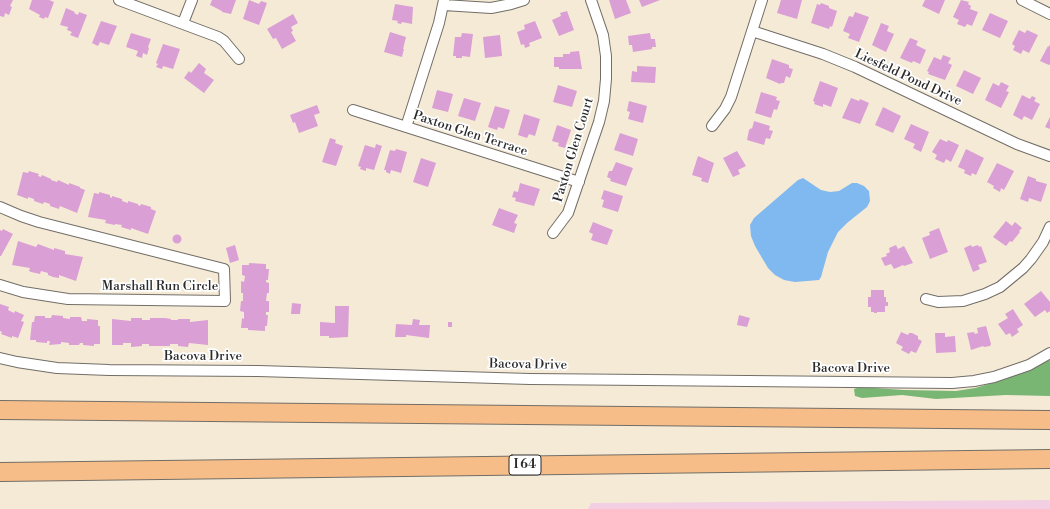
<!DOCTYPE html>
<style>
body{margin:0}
canvas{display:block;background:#f5ead6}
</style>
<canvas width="1050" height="509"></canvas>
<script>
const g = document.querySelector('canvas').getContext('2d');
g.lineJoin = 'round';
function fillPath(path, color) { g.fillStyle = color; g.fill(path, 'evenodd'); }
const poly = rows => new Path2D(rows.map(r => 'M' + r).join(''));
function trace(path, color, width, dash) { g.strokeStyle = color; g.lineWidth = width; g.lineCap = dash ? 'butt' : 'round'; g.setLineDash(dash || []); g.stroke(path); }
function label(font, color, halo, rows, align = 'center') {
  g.font = font + ' "Libre Bodoni",serif'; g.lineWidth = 3.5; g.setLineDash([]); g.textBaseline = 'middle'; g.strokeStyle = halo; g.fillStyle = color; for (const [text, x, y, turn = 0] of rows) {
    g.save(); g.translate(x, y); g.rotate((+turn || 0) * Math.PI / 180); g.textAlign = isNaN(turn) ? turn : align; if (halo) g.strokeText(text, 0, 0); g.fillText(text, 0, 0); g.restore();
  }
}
fillPath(poly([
 [1050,500,1050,509,588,509,591,503]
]), '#f2cfe2');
fillPath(poly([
 [1050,360,1050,396,1006,395,936,399,902,395,862,398,855,396,854,389,860,387,904,390,956,391,975,388,996,382]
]), '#79b674');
fillPath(poly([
 [803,178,821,190,830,192,839,191,852,183,857,183,864,186,869,191,870,201,867,207,847,223,838,232,828,252,821,277,819,280,795,282,784,280,775,275,768,268,755,246,751,236,750,225,754,218,798,180]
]), '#80b8f0');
fillPath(poly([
 [0,0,13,0,10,6,12,7,9,15,5,13,4,17,0,16],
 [32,0,49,0,54,2,48,18,45,17,44,19,39,17,40,15,29,9],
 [212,0,236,0,231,14,222,12,222,11,210,5],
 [249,0,259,4,261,1,267,3,259,25,243,19],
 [609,0,626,0,631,13,615,19],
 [639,0,660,0,642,7],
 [781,0,802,0,797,19,777,13],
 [925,0,945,0,939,14,922,6],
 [961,0,969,2,968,4,971,6,970,9,978,12,972,26,967,24,965,27,957,24,959,20,953,17],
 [821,3,829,6,829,8,837,11,832,27,830,26,829,29,811,23,817,4,820,5],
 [395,4,413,7,412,24,402,22,401,24,397,23,398,21,392,20],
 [66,8,75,12,74,13,78,15,79,12,87,15,78,38,70,35,72,32,67,30,68,27,60,25],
 [567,11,574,30,559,36,552,20,561,16,560,13],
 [855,12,869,17,859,42,848,38,850,34,843,31,849,16,853,17],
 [990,13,1008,21,1000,38,982,30],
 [293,14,298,23,291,27,293,31,291,32,296,41,282,49,276,38,273,39,267,29],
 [101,21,117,26,109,45,100,42,98,46,92,43],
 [535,21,542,38,529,43,530,46,525,48,524,44,521,45,517,32,525,29,524,25],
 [881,23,889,26,887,31,894,34,886,52,872,45],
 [1019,30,1025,33,1027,30,1038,35,1029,53,1023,50,1021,54,1013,50,1015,46,1012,44],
 [390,32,406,37,403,49,404,49,402,57,384,52],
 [131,33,151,39,148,47,149,48,147,55,143,53,142,58,136,56,138,51,126,47],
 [462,33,473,34,470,57,462,56,462,58,456,58,456,56,453,56,455,37,461,37],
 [650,33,651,39,655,39,656,47,652,47,652,49,633,52,632,45,629,45,628,36],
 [500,35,502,56,485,58,483,37],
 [910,38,918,41,916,45,926,50,920,64,913,61,912,63,900,58],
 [163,44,180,49,173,69,163,66,162,69,156,67,158,64,156,63],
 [1050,44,1050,64,1049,65,1040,61,1048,46,1049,47],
 [579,51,582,69,559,69,559,67,554,67,554,57,563,57,563,54,570,54,570,52],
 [943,55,951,58,948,63,952,65,945,80,928,74,929,72,927,71,934,57,941,60],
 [772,59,789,65,789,68,793,69,790,78,786,76,784,83,781,83,780,84,766,78],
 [199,63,206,69,204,73,214,80,204,93,184,78,189,71,191,73],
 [637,66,656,67,655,83,631,82,632,71,637,72],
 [964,70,981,78,973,94,956,86],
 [820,81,838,88,831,107,823,104,823,107,814,104,815,102,813,101],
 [1001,82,1009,86,1006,91,1009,92,1001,108,985,100,993,83,999,86],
 [558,85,577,91,572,107,553,102],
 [437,90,453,94,448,112,432,108],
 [761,92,777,97,776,100,780,101,777,110,774,109,771,118,755,113],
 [1022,95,1030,99,1032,96,1036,98,1034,101,1040,104,1032,120,1024,116,1022,120,1013,115],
 [464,98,481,103,475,121,458,116],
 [851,98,859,101,860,99,869,103,860,124,842,118],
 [629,101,647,106,643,123,628,119,630,112,627,111],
 [317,105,320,113,314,115,318,126,299,133,295,122,293,123,290,115],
 [495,106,510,110,504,129,498,127,497,130,488,127],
 [883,107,901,116,893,133,875,125],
 [524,114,540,119,535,136,529,134,527,138,518,135],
 [1050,117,1050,129,1045,127],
 [754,121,770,126,769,130,773,131,770,139,766,138,764,145,747,140,749,130,751,128,752,129],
 [911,124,929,132,921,152,913,148,915,144,904,139],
 [557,125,571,130,565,148,558,146,559,143,552,141],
 [620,133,638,139,633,156,614,150],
 [330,138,336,140,335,143,343,146,336,166,322,162],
 [940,139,947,142,948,140,959,145,951,162,946,159,944,163,935,159,937,155,932,152],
 [376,144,382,146,374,170,366,168,366,171,360,169,361,167,358,166,365,145,375,148],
 [396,149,407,152,401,173,391,170,390,174,386,172,386,170,384,170,390,150,395,151],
 [966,149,984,158,976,175,972,173,971,176,964,173,965,170,958,167],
 [737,151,746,166,738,170,740,174,733,177,723,158],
 [698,156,714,163,708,183,701,181,702,178,692,175],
 [421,158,436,163,428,187,413,182],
 [616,162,633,168,626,186,610,181,611,179,607,177,609,171,612,171],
 [997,163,1014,171,1004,190,1001,188,1000,192,993,188,994,186,987,182],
 [29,171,39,174,38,176,41,177,42,175,51,179,51,180,57,182,58,180,69,185,69,183,80,187,80,188,85,190,77,213,60,206,59,209,50,206,50,204,44,202,43,204,34,201,34,199,28,197,28,199,17,195,23,172,28,173],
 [1028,176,1036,179,1036,181,1047,184,1041,202,1029,198,1028,202,1020,199],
 [520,183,540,189,534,206,515,201,516,198,512,197,514,191,518,192],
 [604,190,623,196,618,212,602,207,604,200,601,199],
 [99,192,110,195,110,197,112,198,112,196,122,199,122,201,128,203,128,201,138,204,138,205,140,206,141,204,151,207,151,209,156,211,148,234,131,228,131,230,121,227,122,225,115,224,115,225,105,223,106,220,88,217,94,193,99,194],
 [499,208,518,215,514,223,517,224,514,233,492,225],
 [1006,221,1012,226,1015,222,1022,228,1019,231,1020,232,1012,242,1010,241,1006,246,993,237],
 [593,222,613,230,607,245,591,240,593,234,589,232],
 [939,228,948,252,930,259,922,238,930,235,929,232],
 [3,229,13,234,1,256,0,256,0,230,2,231],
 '172.5 239a4.5 4.5 0 1 1 9 0a4.5 4.5 0 1 1-9 0Z',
 [18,241,36,247,38,244,54,250,54,248,65,251,65,254,83,257,76,281,59,275,59,278,53,277,48,275,48,273,41,271,40,274,31,272,29,271,30,268,12,265],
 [235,245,239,260,230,263,226,248],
 [896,245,898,249,904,246,913,263,904,266,903,265,894,269,891,264,885,266,881,258,887,256,886,254,890,252,889,248],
 [971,245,972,247,978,245,979,247,981,246,987,262,978,265,980,269,973,272,964,248],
 [249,263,266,264,266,269,269,269,268,280,266,280,266,282,269,283,269,293,267,293,266,301,269,301,269,312,266,312,266,315,268,315,267,326,265,326,265,331,248,330,248,328,241,328,242,318,244,319,244,312,240,311,241,301,243,301,243,293,241,293,241,281,244,282,245,276,242,275,242,265,249,265],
 [871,290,884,290,884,297,886,297,886,302,888,302,888,306,885,306,885,312,877,312,877,313,874,313,874,312,871,312,871,307,868,307,868,297,871,297],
 [1041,291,1050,302,1050,311,1047,313,1045,310,1035,317,1024,304],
 [292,303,301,304,300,314,291,314],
 [0,304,9,307,8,310,14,313,15,311,24,315,21,321,24,322,18,338,12,336,12,338,1,334,2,332,0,331],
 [335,306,349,306,348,337,329,338,329,336,320,336,320,322,335,323],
 [1013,309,1023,325,1017,329,1019,332,1012,337,1010,333,1006,335,998,324,1008,318,1005,314],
 [52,315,63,316,63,318,70,319,70,317,81,317,82,321,87,321,87,319,98,320,98,326,100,326,100,344,94,344,94,346,83,345,83,343,80,343,79,345,69,345,69,343,61,342,61,344,49,345,50,341,47,341,47,343,36,342,36,340,30,340,32,322,34,322,35,316,45,316,45,318,51,318],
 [739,315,750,318,747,327,737,325],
 [131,318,142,318,142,320,150,320,150,318,165,318,171,319,171,320,178,320,178,319,190,319,190,322,208,320,208,345,189,343,188,347,178,346,178,344,170,344,170,346,149,346,149,344,142,344,142,346,131,347,131,343,123,343,123,345,112,345,112,319,131,321],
 [413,319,420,320,419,325,430,325,429,338,406,335,406,337,395,337,396,324,412,325],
 [448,322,452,322,452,327,448,327],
 [986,326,991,344,990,346,984,347,983,346,971,350,967,333,974,332,975,334,978,333,977,328],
 [901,332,908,335,909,333,912,333,918,336,918,339,922,341,916,353,911,351,909,354,901,350,903,347,896,343],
 [935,333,945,333,945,337,955,336,956,352,936,353]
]), '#da9fd4');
const minor = poly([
 [119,0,218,37,224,41,239,59],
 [1022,0,1050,14],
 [444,5,491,8,511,4,524,0],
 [183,23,192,0],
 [752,31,823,54,855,67,1017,144,1050,156],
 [353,110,579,182],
 [712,126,725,109,731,97,762,0],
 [406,127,439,23,444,0],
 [0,207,21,216,39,222,224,269,225,301,68,299,23,292,0,285],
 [553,233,568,213,599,122,604,101,606,79,606,56,603,35,591,0],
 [926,299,938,302,963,301,985,294,1000,287,1023,268,1031,259,1043,242,1050,227],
 [0,358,17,362,57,368,109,370,258,371,530,379,645,380,952,383,974,381,994,377,1029,365,1050,353]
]);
const motorway = poly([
 [0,410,1050,420],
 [0,472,1050,459]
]);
trace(minor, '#726e67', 12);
trace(motorway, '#726e67', 20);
trace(minor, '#fff', 10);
trace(motorway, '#f7bd88', 18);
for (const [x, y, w] of [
 [525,465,32]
]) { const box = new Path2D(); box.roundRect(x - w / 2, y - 10, w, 20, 3); g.fillStyle = '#fff'; g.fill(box); trace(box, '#2b2b2b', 1); }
label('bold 12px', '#2b2b2b', null, [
 ["I 64",525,465]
]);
label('13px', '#2b2b2b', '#fff', [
 ["Liesfeld Pond Drive",908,78,25],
 ["Paxton Glen Terrace",470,134,18],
 ["Paxton Glen Court",574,150,-73],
 ["Marshall Run Circle",160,287],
 ["Bacova Drive",203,357],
 ["Bacova Drive",528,365,1],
 ["Bacova Drive",851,369]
]);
</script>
